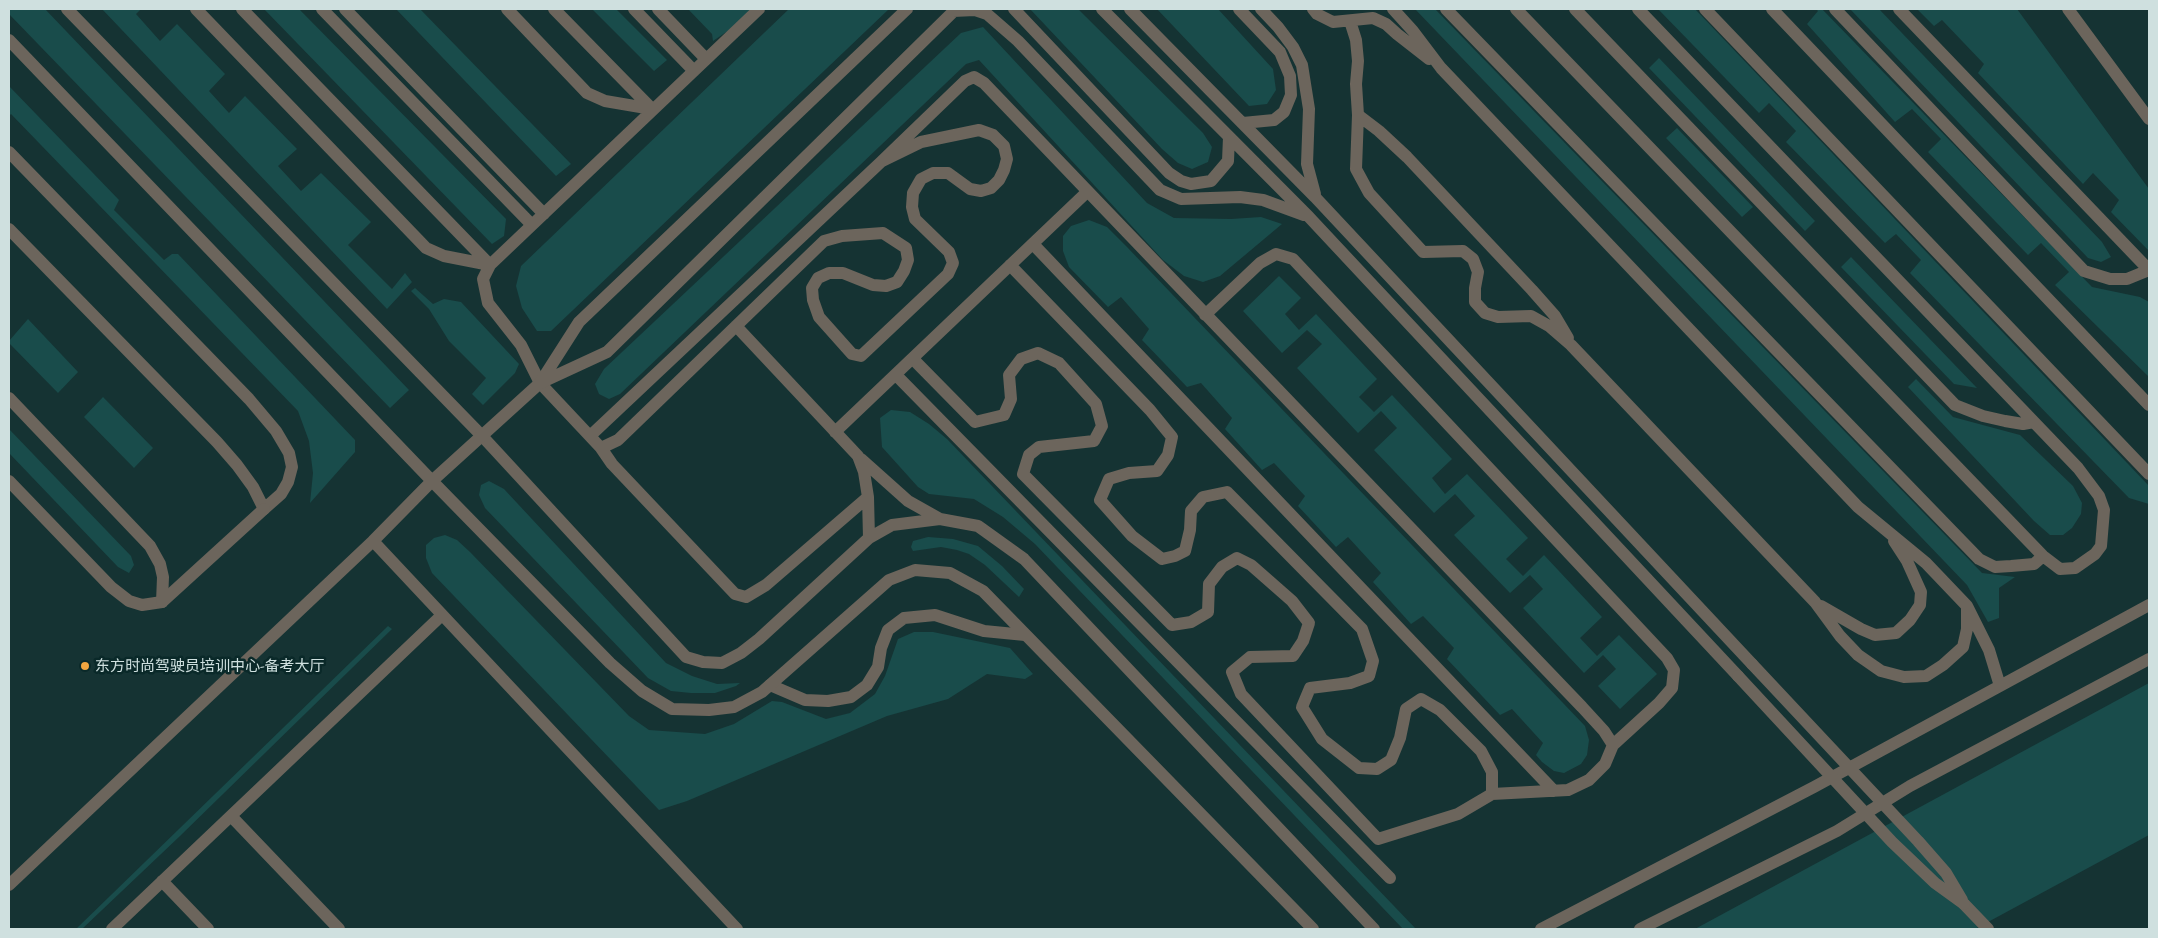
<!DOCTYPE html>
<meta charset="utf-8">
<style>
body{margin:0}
#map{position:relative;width:2158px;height:938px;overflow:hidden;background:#153333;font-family:"Alegreya Sans",sans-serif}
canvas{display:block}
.frame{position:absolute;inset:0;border:10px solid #cfe0df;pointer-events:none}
</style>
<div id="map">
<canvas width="2158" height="938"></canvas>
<div class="frame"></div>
</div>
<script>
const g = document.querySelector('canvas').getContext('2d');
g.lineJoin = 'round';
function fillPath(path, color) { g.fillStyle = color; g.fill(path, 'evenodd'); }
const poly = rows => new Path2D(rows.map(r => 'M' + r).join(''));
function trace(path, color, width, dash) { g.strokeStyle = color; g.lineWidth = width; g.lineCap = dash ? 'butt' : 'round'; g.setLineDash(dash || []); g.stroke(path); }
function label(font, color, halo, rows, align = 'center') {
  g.font = font + ' "Alegreya Sans","Noto Sans SC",sans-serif'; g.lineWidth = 5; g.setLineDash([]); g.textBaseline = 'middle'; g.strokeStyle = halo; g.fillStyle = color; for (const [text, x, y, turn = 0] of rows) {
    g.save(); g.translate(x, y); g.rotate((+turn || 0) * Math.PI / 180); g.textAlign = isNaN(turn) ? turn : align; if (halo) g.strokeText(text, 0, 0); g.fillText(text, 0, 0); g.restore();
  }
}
fillPath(poly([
 [9,9,45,9,409,390,390,408,9,14],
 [102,9,141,9,136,14,160,41,177,24,225,74,209,91,229,113,245,96,297,149,278,166,301,191,321,173,371,222,348,245,392,289,405,273,412,282,387,309],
 [264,9,299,9,506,219,504,236,492,244],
 [396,9,420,9,571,164,556,176],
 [592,9,616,9,667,60,654,71],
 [688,9,751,9,735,26,713,41,712,34],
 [789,9,889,9,551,331,537,331,522,308,516,286,521,266],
 [1030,9,1078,9,1203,133,1212,147,1208,162,1192,169,1178,163,1162,149],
 [1157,9,1218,9,1273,69,1276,90,1267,104,1249,106],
 [1415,9,1435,9,1982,573,2015,577,1999,588,1999,618,1988,622,1967,585],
 [1658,9,1695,9,2149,486,2149,504,2129,498,1910,273,1921,260,1896,234,1885,243,1786,142,1796,131,1769,103,1759,113],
 [1816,9,1822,9,2092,287,2140,297,2149,302,2149,377,2055,285,2069,272,2041,243,2028,255,1928,152,1941,139,1912,109,1895,122,1807,24,1818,11],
 [1850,9,1879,9,2102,242,2111,257,2101,262,2088,258],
 [1917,9,2017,9,2149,189,2149,251,2111,212,2119,200,2093,173,2083,184,1978,73,1984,64,1942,20,1934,26],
 [983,27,1147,203,1174,218,1231,219,1261,217,1282,224,1220,276,1203,282,1184,276,1163,260,979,60,966,64,620,394,609,399,599,394,595,384,604,369,961,33],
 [1659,58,1815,221,1805,231,1649,68],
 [9,86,119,200,114,210,164,260,172,254,178,254,355,440,355,452,310,503,313,473,309,441,298,411,11,114,9,116],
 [1677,128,1753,207,1742,217,1666,138],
 [1089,220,1107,227,1127,247,1585,726,1589,740,1587,755,1581,764,1564,773,1554,771,1542,762,1536,755,1543,743,1512,709,1500,715,1447,659,1454,648,1423,616,1411,624,1373,582,1381,573,1348,537,1336,547,1298,506,1305,496,1274,463,1262,470,1225,429,1232,418,1201,383,1187,387,1142,340,1149,329,1121,297,1108,307,1069,267,1063,251,1063,236,1071,226],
 [1851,257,1977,388,1954,384,1841,267],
 [1279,276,1301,298,1285,314,1299,330,1316,314,1377,379,1359,397,1374,412,1392,395,1452,459,1432,478,1445,494,1467,474,1528,538,1506,559,1523,576,1544,555,1602,617,1580,638,1597,656,1619,635,1657,674,1620,709,1598,686,1616,669,1603,655,1584,673,1523,608,1543,589,1530,575,1510,593,1454,535,1475,516,1455,494,1434,513,1374,450,1397,428,1381,411,1358,433,1297,368,1322,344,1307,330,1282,353,1243,311],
 [415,288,433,304,444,299,461,302,519,364,515,373,483,405,472,394,486,378,449,341,429,309,411,291],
 [28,319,78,372,58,393,9,343,9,341],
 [1916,379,1953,417,2020,435,2073,486,2082,503,2081,514,2072,528,2063,535,2050,535,2034,521,1908,387],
 [103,397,153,448,134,468,84,417],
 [891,410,910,412,929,424,947,439,1416,929,1403,929,1035,544,1003,517,974,499,929,494,918,487,882,447,880,418],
 [9,429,131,556,134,565,129,573,118,567,9,453],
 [489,481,504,489,666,663,692,676,717,684,740,683,736,686,715,693,691,693,671,691,648,678,485,508,479,495,481,485],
 [445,535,457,540,470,552,629,716,649,730,705,734,734,724,772,701,782,702,826,719,850,713,875,694,885,676,898,639,914,632,933,632,1010,648,1033,674,1025,679,987,674,948,699,887,716,687,801,659,810,432,573,426,558,426,545,434,538],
 [928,537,953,539,978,546,1002,566,1024,589,1019,597,985,565,969,554,957,550,941,547,913,551,911,547,913,541],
 [388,626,392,629,180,836,82,929,76,929],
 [2149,683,2149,835,1975,929,1695,929]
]), '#194c4b');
trace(poly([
 [67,9,483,437,686,657,703,662,722,663,741,653,759,639,869,538,892,525,940,519,978,526,1024,559,1374,929],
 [196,9,426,248,444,256,490,265],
 [242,9,490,265],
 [322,9,532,225],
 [345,9,544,214],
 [507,9,587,93,605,101,652,109],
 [554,9,652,109],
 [634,9,694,71],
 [658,9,706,59],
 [1313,9,1317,14,1333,22,1373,18,1386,24,1397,34,1429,59],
 [1393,9,1413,31,1441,68,1858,507,1926,563,1967,606,1989,650,2000,686],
 [1446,9,1979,559,1995,567,2011,566,2034,564,2043,556],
 [1516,9,2043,556,2060,569,2075,568,2095,554,2101,546,2104,510,2099,496,2078,468,1638,9],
 [1575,9,1955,405,1983,416,2005,421,2023,424,2034,422],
 [1705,9,2149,474],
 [1772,9,2149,405],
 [1835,9,2084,271,2110,279,2127,279,2149,270],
 [1899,9,2149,270],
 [2068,9,2149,119],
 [1350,21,1356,40,1358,61,1356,84,1358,115,1356,169,1369,193,1423,252,1463,251,1473,259,1478,272,1475,288,1475,302,1485,313,1498,317,1531,316,1549,326,1571,345,1815,602,1840,636,1858,655,1881,671,1904,677,1926,676,1943,665,1963,647,1967,629,1967,606],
 [1358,115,1379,131,1407,157,1532,290,1555,316,1568,338],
 [9,152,249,399,276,431,289,453,292,467,288,482,281,494,264,509,253,487,237,465,217,442,9,229],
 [882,161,965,81,974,77,984,83,1582,707,1604,731,1613,745,1605,764,1589,780,1568,790,1492,794,1458,814,1378,839,1241,694,1232,672,1250,657,1293,656,1303,641,1309,623,1292,601,1251,565,1237,558,1222,567,1209,584,1208,612,1191,622,1172,625,1023,474,1029,455,1039,447,1094,441,1102,426,1096,404,1059,363,1038,353,1021,359,1009,375,1011,399,1004,415,975,422,913,359],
 [1033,244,1554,791],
 [1010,265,1150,410,1172,437,1168,455,1157,471,1129,473,1109,479,1100,500,1132,536,1162,559,1175,556,1185,551,1190,530,1191,511,1203,497,1227,492,1362,629,1373,661,1369,676,1350,683,1310,688,1302,707,1322,739,1359,768,1377,769,1391,760,1400,738,1406,709,1421,699,1440,710,1481,751,1492,772,1492,794],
 [1205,315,1260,263,1276,254,1293,259,1667,658,1674,670,1672,688,1659,703,1613,745],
 [736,326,858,456,864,472,868,497,766,585,746,597,735,594,612,464,601,448,540,383,521,345,488,303,483,279,490,265,759,9],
 [896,375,1390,878],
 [9,398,150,546,160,564,163,577,162,602,142,605,129,601,111,587,9,481],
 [835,432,1087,192],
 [590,436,882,161,921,142,979,130,993,135,1004,146,1007,159,1004,170,999,180,991,188,981,191,970,189,948,173,933,173,921,179,913,193,912,207,915,219,949,252,953,263,948,274,861,356,852,354,819,317,813,300,812,288,818,278,829,273,843,273,873,285,886,286,897,282,904,271,908,260,906,248,883,233,842,236,824,241,618,440,601,448],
 [861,459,908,501,940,519],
 [868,497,869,538],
 [1821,606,1861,629,1875,635,1896,633,1910,620,1920,605,1921,592,1907,561,1894,541],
 [770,685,805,700,828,701,851,697,867,685,878,667,881,648,888,630,904,618,935,615,984,631,1025,635],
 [1541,929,1814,787,2149,605]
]), '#6c655c', 12);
trace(poly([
 [1014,9,1169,173,1181,181,1191,184,1211,181,1228,161,1229,137],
 [1102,9,1309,217,1738,676],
 [1130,9,1315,197,1752,664],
 [1239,9,1280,52,1290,76,1291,95,1284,112,1274,120,1243,123],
 [1261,9,1278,27,1293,47,1302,65,1309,109,1307,164,1315,194],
 [953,11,975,10,987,14,1018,41,1160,190,1181,199,1240,197,1263,200,1304,215],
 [9,40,432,481,610,663,642,691,672,709,709,710,734,707,762,692,889,580,915,570,950,573,983,591,1313,929],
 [540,383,607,352,956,9],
 [373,541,737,929],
 [162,602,264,509],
 [231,816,339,929],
 [162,881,208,929],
 [9,885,373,541,432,481,540,383,579,322,907,9],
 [1964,904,1988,929],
 [112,929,442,615],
 [1640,929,1837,831,1910,786,2149,659]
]), '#6c655c', 12);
trace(poly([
 [1752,664,1918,841,1946,873,1962,900],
 [1738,676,1892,842,1935,883,1964,904]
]), '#6c655c', 12);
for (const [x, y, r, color] of [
 [85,666,5,"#f1a640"]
]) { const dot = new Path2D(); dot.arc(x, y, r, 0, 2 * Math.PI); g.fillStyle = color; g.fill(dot); trace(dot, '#0a2929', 2); }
label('15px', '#cfe0df', '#0a2929', [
 ["东方时尚驾驶员培训中心-备考大厅",95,666]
], 'left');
</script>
